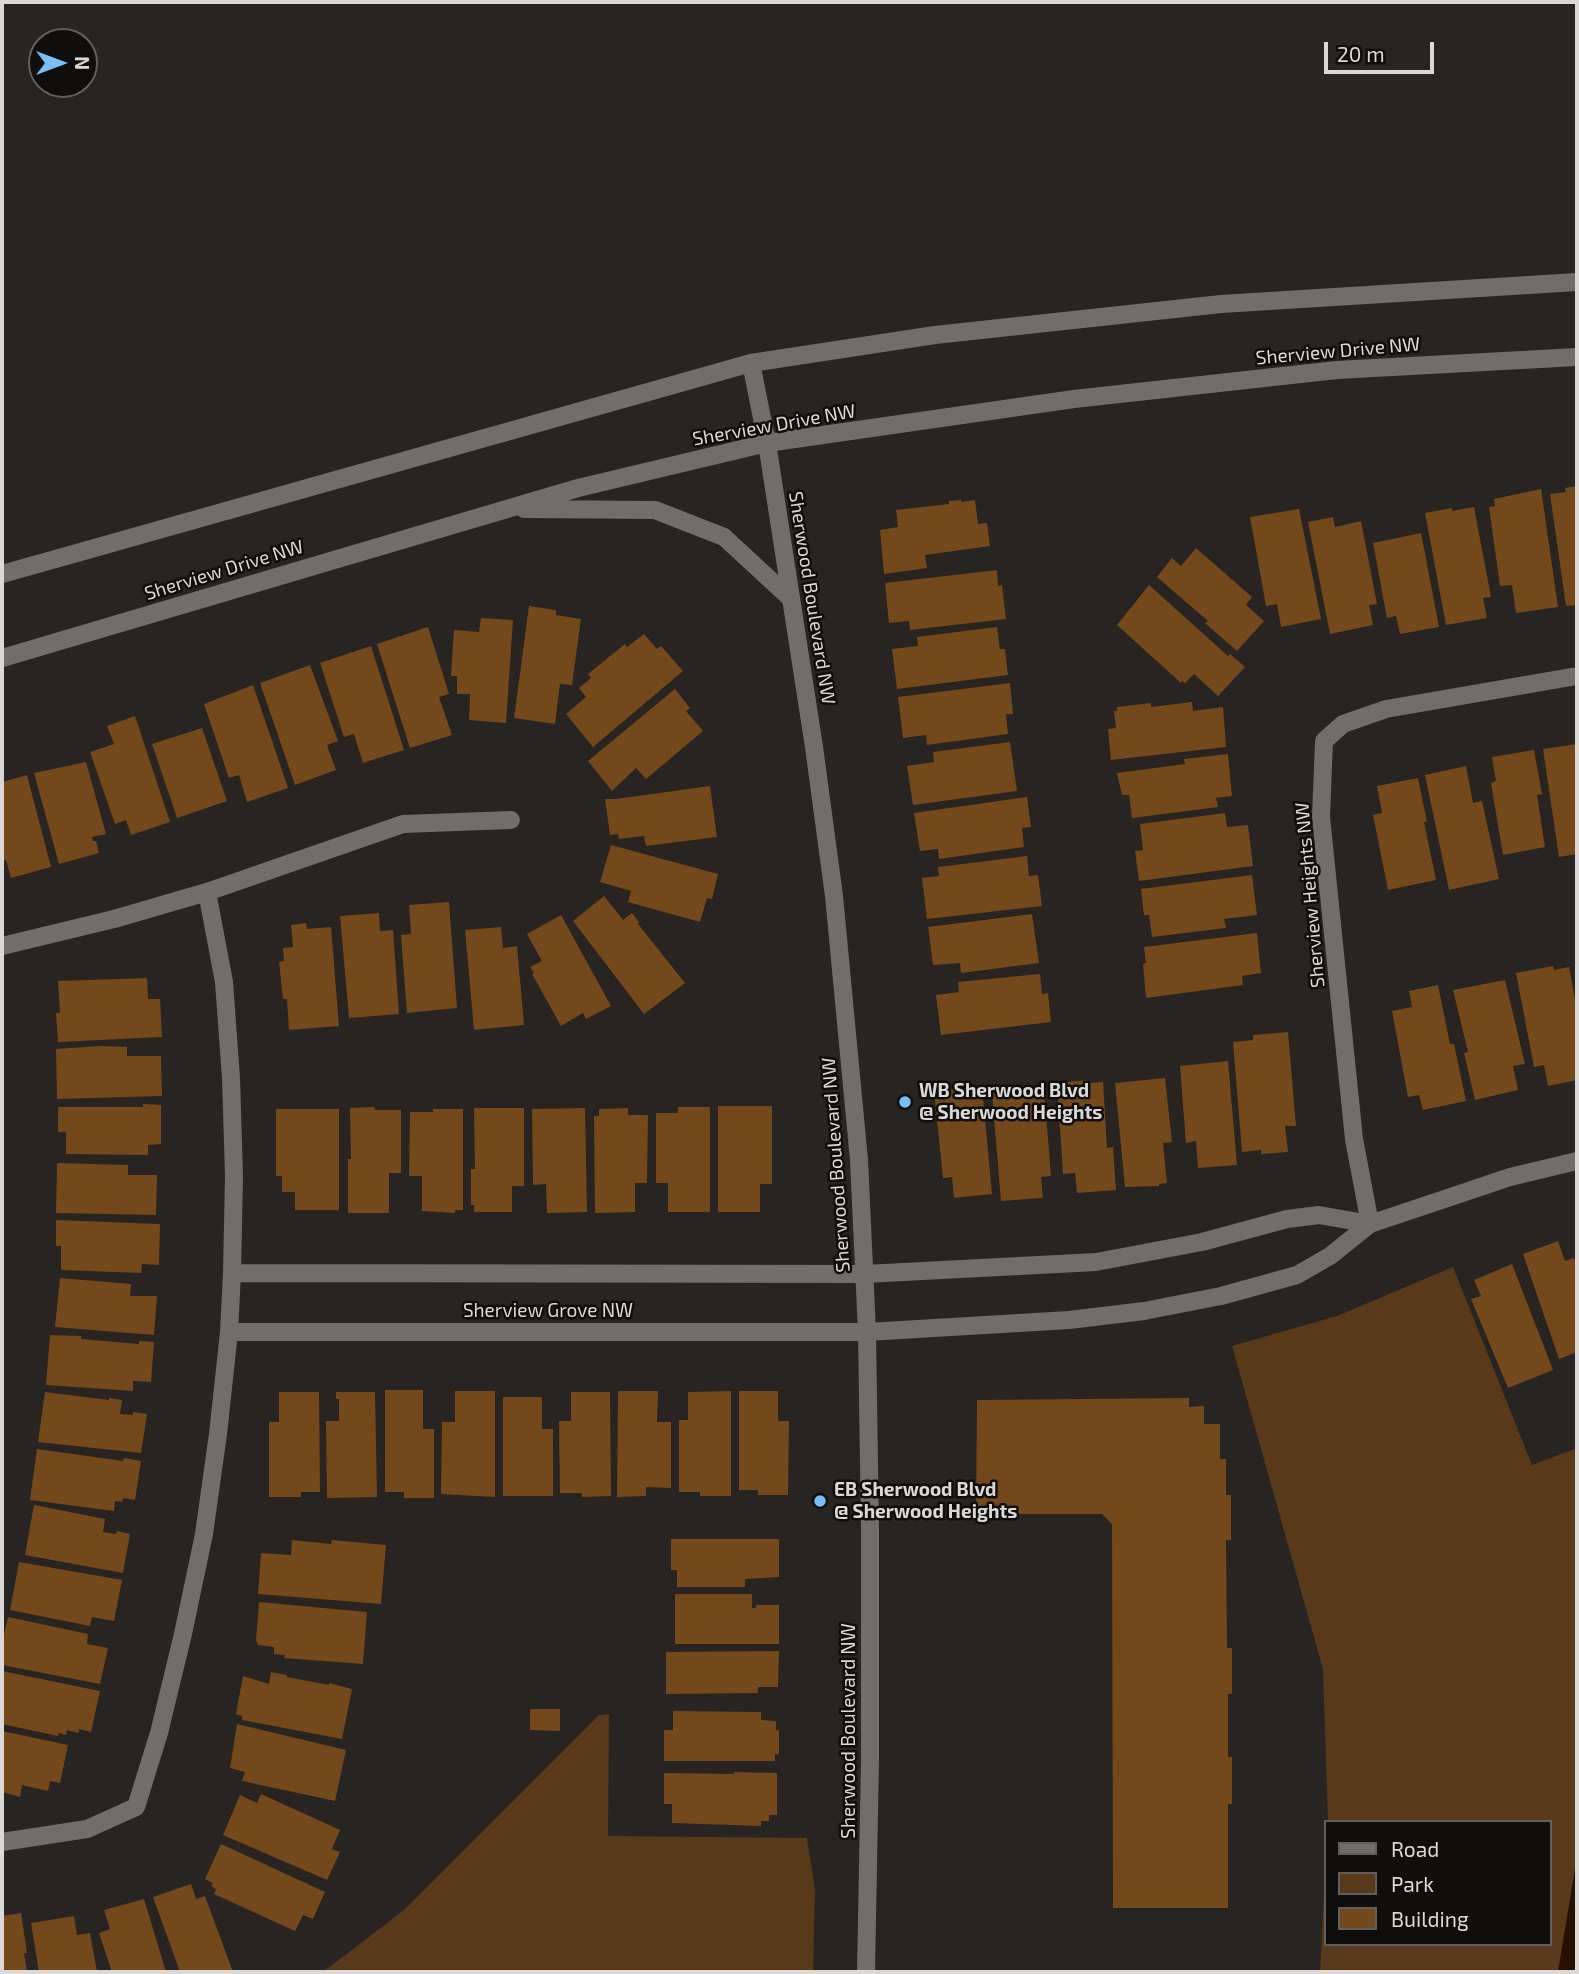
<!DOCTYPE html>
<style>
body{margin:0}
#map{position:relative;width:1579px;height:1974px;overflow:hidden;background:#272422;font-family:"Exo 2",sans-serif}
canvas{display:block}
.frame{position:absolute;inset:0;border:4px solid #dbd9d8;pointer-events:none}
.legend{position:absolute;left:1324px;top:1820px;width:228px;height:126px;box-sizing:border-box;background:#0f0e0c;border:2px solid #615f5e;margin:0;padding:9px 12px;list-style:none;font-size:21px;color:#dbd9d8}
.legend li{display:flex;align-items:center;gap:14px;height:35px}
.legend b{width:35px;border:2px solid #615f5e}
.north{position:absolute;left:28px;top:28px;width:70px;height:70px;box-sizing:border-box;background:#0f0e0c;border:2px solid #615f5e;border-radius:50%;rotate:90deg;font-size:19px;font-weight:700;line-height:28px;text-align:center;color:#dbd9d8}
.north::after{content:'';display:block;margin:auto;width:24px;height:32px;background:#78bff7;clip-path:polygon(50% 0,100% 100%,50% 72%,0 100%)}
.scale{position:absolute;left:1324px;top:42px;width:110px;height:32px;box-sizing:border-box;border:4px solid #dbd9d8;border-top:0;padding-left:9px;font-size:21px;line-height:24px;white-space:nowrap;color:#dbd9d8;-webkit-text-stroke:5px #0f0e0c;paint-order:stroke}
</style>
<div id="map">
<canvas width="1579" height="1974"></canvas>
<div class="frame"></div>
<ul class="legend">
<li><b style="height:9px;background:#6f6e6d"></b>Road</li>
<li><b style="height:19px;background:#583919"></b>Park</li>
<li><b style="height:19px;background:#73481a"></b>Building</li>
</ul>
<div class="north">N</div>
<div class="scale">20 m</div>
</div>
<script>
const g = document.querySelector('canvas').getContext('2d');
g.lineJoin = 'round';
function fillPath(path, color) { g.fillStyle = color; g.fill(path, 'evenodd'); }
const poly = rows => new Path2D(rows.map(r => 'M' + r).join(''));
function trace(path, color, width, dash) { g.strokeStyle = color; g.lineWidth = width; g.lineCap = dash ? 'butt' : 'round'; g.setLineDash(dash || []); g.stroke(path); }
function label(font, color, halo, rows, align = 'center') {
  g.font = font + ' "Exo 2",sans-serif'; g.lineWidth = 5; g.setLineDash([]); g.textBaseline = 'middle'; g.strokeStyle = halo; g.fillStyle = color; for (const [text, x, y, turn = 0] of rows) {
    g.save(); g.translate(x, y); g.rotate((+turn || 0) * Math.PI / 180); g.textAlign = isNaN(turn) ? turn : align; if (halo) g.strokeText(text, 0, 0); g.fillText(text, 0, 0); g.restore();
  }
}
fillPath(poly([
 [1453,1267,1532,1465,1577,1448,1577,1972,1320,1972,1325,1874,1325,1944,1549,1944,1549,1822,1328,1822,1323,1669,1232,1346,1337,1316],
 [609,1714,608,1836,807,1838,815,1889,813,1972,323,1972,404,1910,599,1715]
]), '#583919');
fillPath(poly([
 [1577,1856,1577,1972,1558,1972]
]), '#261000');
fillPath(poly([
 [1577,486,1577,605,1566,606,1550,494,1566,492,1565,488],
 [1541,489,1558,607,1516,613,1512,585,1500,586,1489,507,1495,506,1494,499],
 [961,500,961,502,975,500,978,524,987,523,990,546,925,555,927,568,884,574,880,530,898,527,896,510,949,504,949,501],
 [1474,507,1491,597,1483,598,1487,618,1446,625,1425,513,1452,508,1452,511],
 [1299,509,1321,619,1281,627,1277,604,1266,606,1250,517],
 [1333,517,1335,527,1361,521,1377,604,1369,605,1373,625,1330,634,1308,522],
 [1421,533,1439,627,1400,634,1396,616,1387,618,1373,543],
 [1196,548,1252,597,1246,605,1264,621,1237,651,1205,623,1208,621,1157,577,1172,558,1181,566],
 [997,570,998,586,1002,585,1006,619,910,630,909,621,889,623,885,583],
 [1149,585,1228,656,1230,654,1245,667,1218,696,1194,674,1185,683,1182,681,1181,683,1117,625],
 [529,606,556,610,556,615,581,619,572,685,560,684,555,724,514,718],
 [481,618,513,620,506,723,469,720,470,694,457,694,457,676,451,676,454,630,479,632],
 [428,627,449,694,439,697,452,735,410,748,377,644],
 [997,627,1000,649,1005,649,1008,675,897,689,892,649,918,646,917,637],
 [644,634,657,649,661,646,683,671,593,747,566,714,586,697,579,688,591,678,588,674,625,644,627,647],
 [371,646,404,750,363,763,354,734,344,737,320,663],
 [310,665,338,741,327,745,336,770,295,785,260,683],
 [1010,683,1013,714,1006,714,1008,734,927,745,926,735,903,738,898,697],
 [253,685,288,788,247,802,239,775,229,778,204,704],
 [675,689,690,708,686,711,703,731,646,779,636,768,612,791,588,761],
 [1192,702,1193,711,1223,707,1226,747,1111,760,1108,729,1116,728,1114,711,1117,711,1117,707,1151,703,1151,707],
 [135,716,170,822,131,835,126,820,115,824,90,752,114,744,107,726],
 [202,728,227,801,177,818,152,744],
 [1010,742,1017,791,913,805,907,766,934,762,933,752],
 [1577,744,1577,854,1559,857,1543,749],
 [1534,750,1542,794,1537,795,1545,847,1503,855,1491,783,1496,781,1492,757],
 [1228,754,1232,796,1216,798,1218,807,1132,818,1129,795,1122,795,1117,773,1185,764,1184,759],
 [86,762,106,834,92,837,93,841,96,841,99,853,59,864,34,773],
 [1466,766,1473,803,1482,801,1499,879,1449,890,1425,775],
 [27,775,51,867,11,878,6,860,2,862,2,782],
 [1418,778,1427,822,1424,822,1436,880,1388,890,1373,815,1382,813,1377,786],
 [710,786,717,837,646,846,644,836,619,839,618,834,610,835,605,799,616,799],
 [1027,797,1031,827,1022,828,1024,847,939,859,938,849,920,851,914,813],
 [1225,813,1227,827,1248,825,1253,866,1139,881,1135,851,1143,850,1140,824],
 [611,845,718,874,712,899,707,898,700,922,628,902,631,891,600,882],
 [1027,856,1029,876,1038,875,1042,906,927,919,922,878,939,876,938,867],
 [1252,875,1257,915,1224,919,1226,928,1152,937,1149,915,1144,915,1141,889],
 [604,896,623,920,632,913,639,922,638,924,685,983,644,1014,573,921],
 [449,902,457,1008,407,1013,401,935,411,934,409,905],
 [379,913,380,931,393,930,399,1014,349,1018,340,916],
 [1032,914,1039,963,961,973,960,963,933,965,928,927],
 [561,915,611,1006,586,1019,583,1013,561,1026,532,974,534,973,530,967,542,961,527,934],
 [306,923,307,929,331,927,339,1026,289,1030,287,999,283,999,279,962,284,961,283,948,293,947,291,925],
 [501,927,503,948,517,946,524,1025,474,1030,465,930],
 [1257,933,1261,973,1242,976,1243,985,1146,998,1143,964,1146,963,1144,947],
 [1553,966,1554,970,1569,967,1577,1011,1577,1080,1548,1086,1544,1065,1534,1067,1516,973],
 [1040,974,1042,994,1048,993,1051,1022,941,1035,936,995,959,992,958,982],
 [147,978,148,999,160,999,162,1037,58,1042,56,1013,60,1013,58,981],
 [1505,980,1525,1064,1513,1066,1518,1090,1475,1100,1464,1053,1468,1052,1453,990],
 [1438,985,1450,1044,1454,1044,1466,1101,1423,1110,1419,1095,1408,1097,1392,1011,1412,1007,1409,991],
 [1288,1032,1296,1126,1285,1126,1288,1152,1261,1154,1261,1150,1242,1152,1233,1042,1253,1040,1253,1035],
 [101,1046,127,1047,127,1056,161,1056,162,1096,57,1099,56,1049],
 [1228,1061,1237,1165,1198,1168,1196,1141,1186,1143,1180,1066],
 [1165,1078,1172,1142,1163,1143,1167,1183,1159,1184,1159,1186,1125,1187,1115,1083],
 [1088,1080,1088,1083,1103,1082,1107,1148,1113,1147,1116,1190,1077,1193,1075,1173,1063,1174,1057,1083],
 [982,1087,992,1194,954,1198,952,1177,943,1178,934,1091],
 [1044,1090,1051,1176,1041,1177,1043,1198,1001,1201,992,1093],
 [143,1104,161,1105,161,1144,148,1145,148,1155,66,1154,66,1132,58,1132,58,1107,143,1107],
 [718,1106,772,1106,772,1184,760,1184,760,1212,718,1212],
 [374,1107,375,1110,401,1110,401,1173,389,1173,389,1213,348,1213,348,1159,351,1159,350,1108],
 [678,1107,710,1107,710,1212,668,1212,668,1183,656,1183,656,1113,678,1113],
 [474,1108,524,1108,524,1186,512,1186,512,1212,474,1212,474,1205,471,1205,471,1169,475,1169],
 [585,1108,587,1212,547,1213,546,1184,533,1185,532,1109],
 [628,1108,628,1115,648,1115,647,1183,635,1183,635,1212,595,1213,594,1116,599,1116,599,1109],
 [276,1109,339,1109,339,1210,295,1210,295,1192,282,1192,282,1176,276,1176],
 [433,1109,463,1109,463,1210,455,1210,455,1213,422,1211,422,1176,409,1176,410,1112,433,1112],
 [57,1163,128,1165,128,1175,157,1175,156,1215,56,1213],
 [56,1220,160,1224,159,1265,142,1264,141,1273,61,1270,61,1246,56,1246],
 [1558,1241,1565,1261,1574,1258,1577,1269,1577,1352,1559,1359,1523,1254],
 [1512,1264,1553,1370,1508,1388,1471,1299,1481,1296,1474,1280],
 [60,1278,131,1284,130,1296,157,1296,154,1335,55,1327],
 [50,1335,81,1336,81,1339,139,1344,139,1341,154,1342,151,1382,133,1381,133,1391,46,1385],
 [385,1390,423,1390,423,1429,434,1429,434,1498,404,1498,404,1492,385,1492],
 [455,1391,495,1391,495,1497,441,1494,442,1422,455,1422],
 [618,1391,658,1391,657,1422,671,1422,671,1488,646,1487,646,1496,617,1497],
 [731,1391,731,1496,700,1496,700,1492,679,1492,679,1420,688,1420,688,1392],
 [739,1391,778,1391,778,1421,789,1421,788,1495,758,1495,758,1490,739,1490],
 [45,1392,109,1400,109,1398,122,1400,120,1414,133,1415,133,1412,147,1414,141,1453,38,1442],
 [279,1392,319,1392,320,1492,301,1492,301,1497,269,1497,269,1422,279,1422],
 [336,1392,375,1392,377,1497,327,1498,326,1421,339,1421,339,1399,336,1399],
 [571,1392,610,1392,611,1496,582,1497,582,1493,560,1493,559,1421,571,1421],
 [503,1397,542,1397,542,1429,553,1429,553,1496,503,1496],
 [1189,1398,1189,1407,1204,1406,1204,1424,1220,1424,1220,1459,1226,1459,1226,1495,1231,1495,1231,1540,1226,1540,1227,1648,1232,1648,1232,1694,1228,1694,1228,1757,1232,1757,1232,1804,1228,1804,1228,1908,1113,1908,1112,1524,1102,1514,976,1514,977,1400],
 [37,1449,123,1461,124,1458,141,1461,135,1500,123,1498,122,1502,115,1501,114,1511,30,1500],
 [34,1505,105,1519,103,1532,116,1534,117,1531,130,1534,123,1573,25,1555],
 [671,1539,779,1539,779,1577,745,1579,745,1587,677,1587,677,1570,671,1570],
 [292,1540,331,1544,332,1540,386,1545,381,1604,258,1594,261,1553,291,1555],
 [19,1562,122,1580,114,1621,92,1617,90,1626,10,1610],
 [675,1594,752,1594,752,1608,756,1608,756,1605,779,1605,779,1644,675,1644],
 [259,1602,367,1612,363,1664,284,1658,285,1655,274,1654,274,1647,258,1645,256,1640],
 [8,1617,88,1634,87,1644,108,1648,100,1684,2,1665,2,1643],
 [779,1651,778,1687,758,1687,758,1693,666,1694,666,1652],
 [2,1671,100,1691,91,1732,79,1729,79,1733,67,1730,66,1735,59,1733,58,1736,2,1724],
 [271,1672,287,1675,287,1677,329,1685,329,1683,352,1689,342,1739,242,1720,242,1716,236,1714,243,1676,269,1684],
 [530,1709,560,1709,560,1731,530,1730],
 [673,1711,761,1712,761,1720,776,1721,776,1730,779,1730,779,1754,775,1754,775,1761,664,1761,664,1730,673,1730],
 [237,1724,346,1750,335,1801,242,1781,245,1772,230,1768],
 [2,1731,68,1745,60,1783,50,1781,48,1791,22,1785,20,1797,2,1792],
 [734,1772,777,1773,777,1815,769,1815,769,1821,761,1821,761,1826,672,1823,672,1804,664,1804,664,1773,734,1774],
 [261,1794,340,1830,332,1849,340,1852,327,1880,223,1835,240,1795,257,1803],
 [221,1844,325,1892,313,1919,303,1915,295,1931,214,1894,216,1889,211,1886,213,1883,205,1879],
 [191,1884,196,1899,205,1896,233,1972,180,1972,153,1897],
 [144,1899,166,1972,112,1972,99,1933,110,1929,104,1910],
 [21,1913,27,1953,24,1953,27,1972,2,1972,2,1916],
 [74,1916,77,1935,90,1933,97,1972,39,1972,31,1923]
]), '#73481a');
trace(poly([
 [751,363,767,443,814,747,834,896,859,1160,867,1332,870,1530,870,1760,866,1972],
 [524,509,655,510,724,537,790,598],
 [2,574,751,363,935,335,1221,304,1577,282],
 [2,658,578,488,767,443,1074,399,1337,370,1577,357],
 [2,946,114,919,207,892,403,824,511,820],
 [1370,1224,1354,1139,1321,817,1324,741,1343,724,1386,709,1577,676],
 [232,1273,865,1274,1096,1262,1202,1242,1287,1219,1319,1215,1370,1224],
 [229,1332,867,1332,1069,1320,1144,1311,1221,1296,1297,1275,1330,1256,1370,1224,1510,1177,1577,1161],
 [2,1842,87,1829,136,1807,159,1733,183,1634,204,1534,218,1434,229,1332,232,1273,234,1176,231,1078,224,982,207,892]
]), '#6f6e6d', 18);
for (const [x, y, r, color] of [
 [905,1102,7,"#78bff7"],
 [820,1501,7,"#78bff7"]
]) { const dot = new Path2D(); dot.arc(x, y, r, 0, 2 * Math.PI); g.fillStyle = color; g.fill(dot); trace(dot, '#0f0e0c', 2.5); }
label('19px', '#dbd9d8', '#0f0e0c', [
 ["Sherview Drive NW",1338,351,-5],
 ["Sherview Drive NW",774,425,-10],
 ["Sherview Drive NW",224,570,-17],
 ["Sherwood Boulevard NW",812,598,81],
 ["Sherview Heights NW",1310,895,-95],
 ["Sherwood Boulevard NW",836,1165,-94],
 ["Sherview Grove NW",548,1311],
 ["Sherwood Boulevard NW",849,1731,-90]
]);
label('bold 19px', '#dbd9d8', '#0f0e0c', [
 ["WB Sherwood Blvd",919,1091],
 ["@ Sherwood Heights",919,1113],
 ["EB Sherwood Blvd",834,1490],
 ["@ Sherwood Heights",834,1512]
], 'left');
</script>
